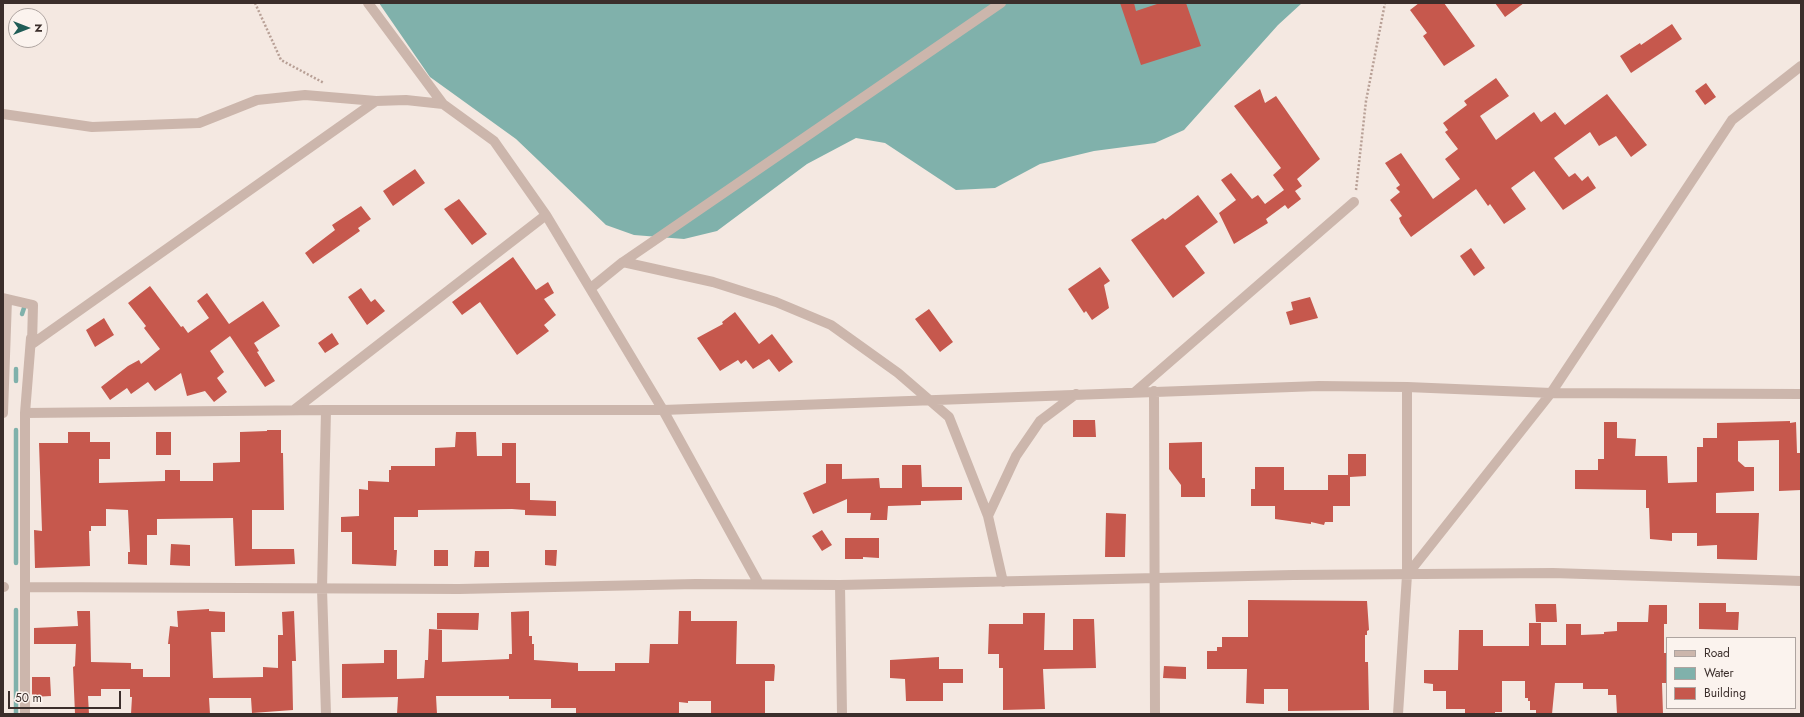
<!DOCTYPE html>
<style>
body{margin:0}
#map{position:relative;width:1804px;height:717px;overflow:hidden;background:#f4e8e1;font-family:Jost,sans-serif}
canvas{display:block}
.frame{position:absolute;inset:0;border:4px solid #3b2e2b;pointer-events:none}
.legend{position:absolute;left:1666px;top:637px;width:130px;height:72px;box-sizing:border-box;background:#fbf3ee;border:1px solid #aea4a0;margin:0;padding:5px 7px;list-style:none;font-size:12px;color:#3b2e2b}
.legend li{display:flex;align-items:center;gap:8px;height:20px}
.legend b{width:20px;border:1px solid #aea4a0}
.north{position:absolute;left:8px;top:8px;width:40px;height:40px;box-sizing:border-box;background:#fbf3ee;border:1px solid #aea4a0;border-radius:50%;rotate:90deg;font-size:11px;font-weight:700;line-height:16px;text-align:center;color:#3b2e2b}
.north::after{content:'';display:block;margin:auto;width:14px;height:18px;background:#205d57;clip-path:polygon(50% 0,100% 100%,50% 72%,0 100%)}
.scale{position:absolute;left:8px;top:691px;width:113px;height:18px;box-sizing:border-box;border:2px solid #3b2e2b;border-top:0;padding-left:5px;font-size:12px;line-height:14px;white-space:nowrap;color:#3b2e2b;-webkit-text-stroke:3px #fbf3ee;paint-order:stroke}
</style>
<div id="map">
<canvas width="1804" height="717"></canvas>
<div class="frame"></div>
<ul class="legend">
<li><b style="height:5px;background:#ccb6ac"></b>Road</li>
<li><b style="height:11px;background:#80b1ab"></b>Water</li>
<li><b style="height:11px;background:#c6584d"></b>Building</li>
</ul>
<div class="north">N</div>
<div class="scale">50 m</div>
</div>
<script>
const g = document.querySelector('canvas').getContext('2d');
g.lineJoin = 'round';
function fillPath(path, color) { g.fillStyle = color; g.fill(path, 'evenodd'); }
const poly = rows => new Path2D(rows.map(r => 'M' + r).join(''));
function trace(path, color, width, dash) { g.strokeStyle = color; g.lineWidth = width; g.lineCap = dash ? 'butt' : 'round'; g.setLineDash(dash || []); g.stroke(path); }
fillPath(poly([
 [379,3,1302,3,1278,25,1184,130,1155,143,1094,151,1040,164,995,188,956,190,885,143,856,138,807,164,717,231,684,239,634,235,606,225,516,139,430,77]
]), '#80b1ab');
trace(poly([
 [22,314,24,308],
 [16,369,16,381],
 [16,563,16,430],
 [16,610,16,714]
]), '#80b1ab', 4.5);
fillPath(poly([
 [1120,3,1134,3,1136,11,1160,3,1186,3,1201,46,1141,65],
 [1419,3,1444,3,1475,46,1444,66,1423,36,1427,33,1410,10],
 [1495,3,1524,3,1505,17],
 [1672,24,1682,39,1631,73,1620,56,1640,43,1641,45],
 [1496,78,1509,96,1480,116,1496,140,1534,112,1541,122,1555,112,1565,125,1607,94,1647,145,1631,157,1616,136,1599,146,1590,132,1554,158,1569,177,1575,173,1582,181,1588,176,1596,188,1563,210,1534,171,1511,188,1526,209,1504,224,1490,204,1488,206,1476,189,1411,237,1401,223,1399,218,1402,216,1390,200,1400,192,1396,188,1400,185,1385,163,1401,153,1433,199,1460,179,1445,159,1458,149,1445,132,1448,130,1443,123,1467,105,1464,101],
 [1706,83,1716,97,1705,105,1695,91],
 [1260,89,1265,103,1276,96,1320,159,1297,179,1302,186,1295,191,1301,199,1288,209,1285,205,1266,219,1268,223,1234,244,1219,213,1236,200,1221,180,1231,173,1252,199,1258,195,1265,204,1284,190,1273,175,1281,168,1234,106],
 [415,169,425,183,393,206,383,191],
 [1198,195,1218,222,1185,246,1205,273,1173,298,1131,240,1163,218,1165,220],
 [459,199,487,234,472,245,444,209],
 [361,206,371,219,358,228,360,231,313,264,305,253,335,230,332,225],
 [1471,248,1485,268,1474,276,1460,256],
 [513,257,536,290,548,282,554,293,544,299,556,315,544,325,549,331,517,355,480,302,462,315,452,302],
 [1100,267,1110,281,1104,285,1109,308,1092,320,1086,311,1084,313,1068,289],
 [150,286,181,327,183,326,188,333,209,318,197,301,207,293,229,324,263,301,280,326,254,343,259,351,257,352,275,381,265,387,230,336,210,351,224,372,217,378,227,392,214,402,205,391,187,396,181,373,155,391,148,382,131,394,127,388,110,400,101,387,128,366,139,360,141,364,160,349,144,328,146,326,128,303],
 [361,288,371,302,375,299,385,311,367,325,348,297],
 [1310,297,1318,318,1290,325,1286,312,1293,310,1291,302],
 [929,309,953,342,940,352,915,319],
 [735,312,759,344,772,334,793,362,779,372,769,359,753,369,746,360,741,364,738,360,720,371,697,338,723,324,722,322],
 [104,318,114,335,95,347,86,330],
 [332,333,339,344,325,353,318,343],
 [1073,420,1095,420,1096,437,1073,437],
 [1790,421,1790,423,1796,422,1797,453,1801,453,1801,490,1779,491,1779,440,1738,441,1738,461,1745,467,1754,467,1754,491,1716,493,1716,513,1759,513,1757,560,1717,559,1717,545,1697,546,1697,533,1672,533,1672,541,1650,539,1649,508,1646,508,1646,490,1575,489,1575,470,1598,470,1598,459,1604,459,1604,422,1617,422,1617,438,1636,439,1635,456,1667,456,1668,483,1697,482,1697,447,1703,447,1703,438,1717,438,1717,423],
 [267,430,281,430,281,453,283,453,284,510,252,510,252,549,294,549,295,564,235,566,233,518,157,519,157,535,147,535,147,565,128,564,128,552,130,552,128,510,106,509,106,526,91,526,91,531,89,531,90,566,35,568,34,530,42,531,39,443,68,443,68,432,90,432,90,442,110,442,110,459,99,459,99,483,165,481,165,470,180,470,180,481,213,481,213,463,240,462,240,432,267,431],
 [156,432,171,432,171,455,156,455],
 [456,432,476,432,477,456,502,456,502,443,516,443,516,483,530,483,530,500,556,501,556,516,525,515,525,510,512,509,418,510,418,517,394,517,394,550,397,550,396,566,352,564,352,532,341,532,341,517,359,516,359,489,368,490,368,481,389,482,389,470,391,470,391,466,435,466,435,448,455,447],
 [1202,442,1202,478,1205,478,1205,497,1181,497,1181,485,1169,469,1169,443],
 [1348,454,1366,454,1366,476,1350,477,1350,506,1333,506,1333,522,1325,522,1324,525,1311,522,1311,524,1275,519,1275,506,1251,506,1251,489,1255,489,1255,467,1284,467,1284,490,1328,490,1328,475,1348,475],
 [826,464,842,464,842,479,879,478,880,488,902,488,902,465,921,465,922,487,962,487,962,500,921,501,921,505,888,506,887,520,870,520,871,513,847,513,847,499,813,514,803,493,826,483],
 [1106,513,1126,514,1125,557,1105,557],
 [822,530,832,545,822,551,812,536],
 [845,538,879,538,879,558,863,557,863,559,845,559],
 [171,544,190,545,190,566,170,565],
 [434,550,448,550,448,566,434,566],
 [545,550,557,550,556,566,545,565],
 [475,551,489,551,489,567,474,567],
 [1248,600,1367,601,1369,630,1367,631,1367,635,1365,635,1365,662,1368,662,1369,710,1288,711,1288,689,1264,689,1264,704,1246,703,1247,669,1207,669,1207,651,1217,651,1217,647,1222,647,1222,637,1248,637],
 [1699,603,1726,603,1726,612,1739,612,1738,630,1699,629],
 [1535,604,1556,604,1557,622,1536,622],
 [1649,605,1667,605,1667,624,1664,624,1664,653,1667,653,1667,683,1662,683,1663,714,1617,714,1616,695,1608,695,1608,689,1583,689,1583,683,1555,683,1552,714,1536,714,1536,710,1530,710,1530,701,1528,701,1528,698,1525,698,1525,681,1502,681,1502,712,1495,712,1495,714,1465,714,1465,709,1446,709,1446,691,1433,691,1433,684,1424,683,1424,670,1458,670,1459,630,1483,630,1483,646,1529,646,1529,623,1541,623,1541,645,1566,645,1566,624,1581,624,1581,635,1604,634,1604,632,1617,631,1617,622,1648,622],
 [209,609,209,611,225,612,225,632,211,632,213,678,263,677,263,667,278,668,278,635,283,635,282,612,294,611,296,661,292,661,293,710,252,713,251,698,209,698,210,714,131,714,132,697,130,697,130,689,101,689,101,696,88,696,89,714,75,714,73,667,75,666,76,644,34,644,34,628,78,626,77,611,90,611,91,662,131,663,131,669,143,669,143,677,170,677,170,644,168,644,170,626,178,627,177,611],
 [529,611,529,636,532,636,532,644,534,644,534,660,578,663,578,671,615,671,615,663,649,663,650,644,678,644,679,611,691,611,691,621,737,621,736,664,774,664,775,666,774,681,765,681,765,713,711,714,711,701,688,701,688,703,679,702,679,713,576,714,576,708,551,708,551,699,509,699,509,696,436,696,437,714,397,714,398,697,342,698,342,664,384,663,384,650,397,650,397,679,424,678,425,660,428,660,429,629,442,630,442,662,509,659,509,654,512,654,511,612],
 [437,613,479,613,478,630,437,629],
 [1023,613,1045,613,1044,650,1073,650,1073,619,1094,619,1096,668,1043,669,1045,709,1003,710,1003,668,999,668,999,654,988,654,989,624,1023,624],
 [939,657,939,669,963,669,963,683,943,683,943,701,906,701,905,679,890,678,890,660],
 [1164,666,1186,667,1186,679,1163,678],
 [32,677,50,677,51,696,32,697]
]), '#c6584d');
trace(poly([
 [255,3,281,60,324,83],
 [1356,190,1366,101,1385,3]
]), '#b8a096', 2.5, [2, 2]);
trace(poly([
 [368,3,443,104],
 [3,114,92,127,199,123,257,100,305,95,376,101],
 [623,262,713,282,776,302,831,325,898,373,949,417,988,516,1003,582],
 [591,288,623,262,1001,3],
 [3,298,33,305,32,344,376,101,406,100,443,104,494,141,546,215,663,410,759,584],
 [1154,391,1155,714],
 [1135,392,1354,202],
 [294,410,546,215],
 [3,413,7,299],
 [25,413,326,410,663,410,1319,386,1407,387,1551,393,1801,394],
 [988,516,1016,456,1040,421,1076,394],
 [1407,575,1551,393,1732,120,1801,66],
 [840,585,842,714],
 [3,587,4,587],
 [25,587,459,589,696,584,840,585,1293,575,1553,573,1801,581],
 [25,714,25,413,31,338],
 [326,714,322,589,326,410],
 [1398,714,1407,575,1407,387]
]), '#ccb6ac', 10);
</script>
